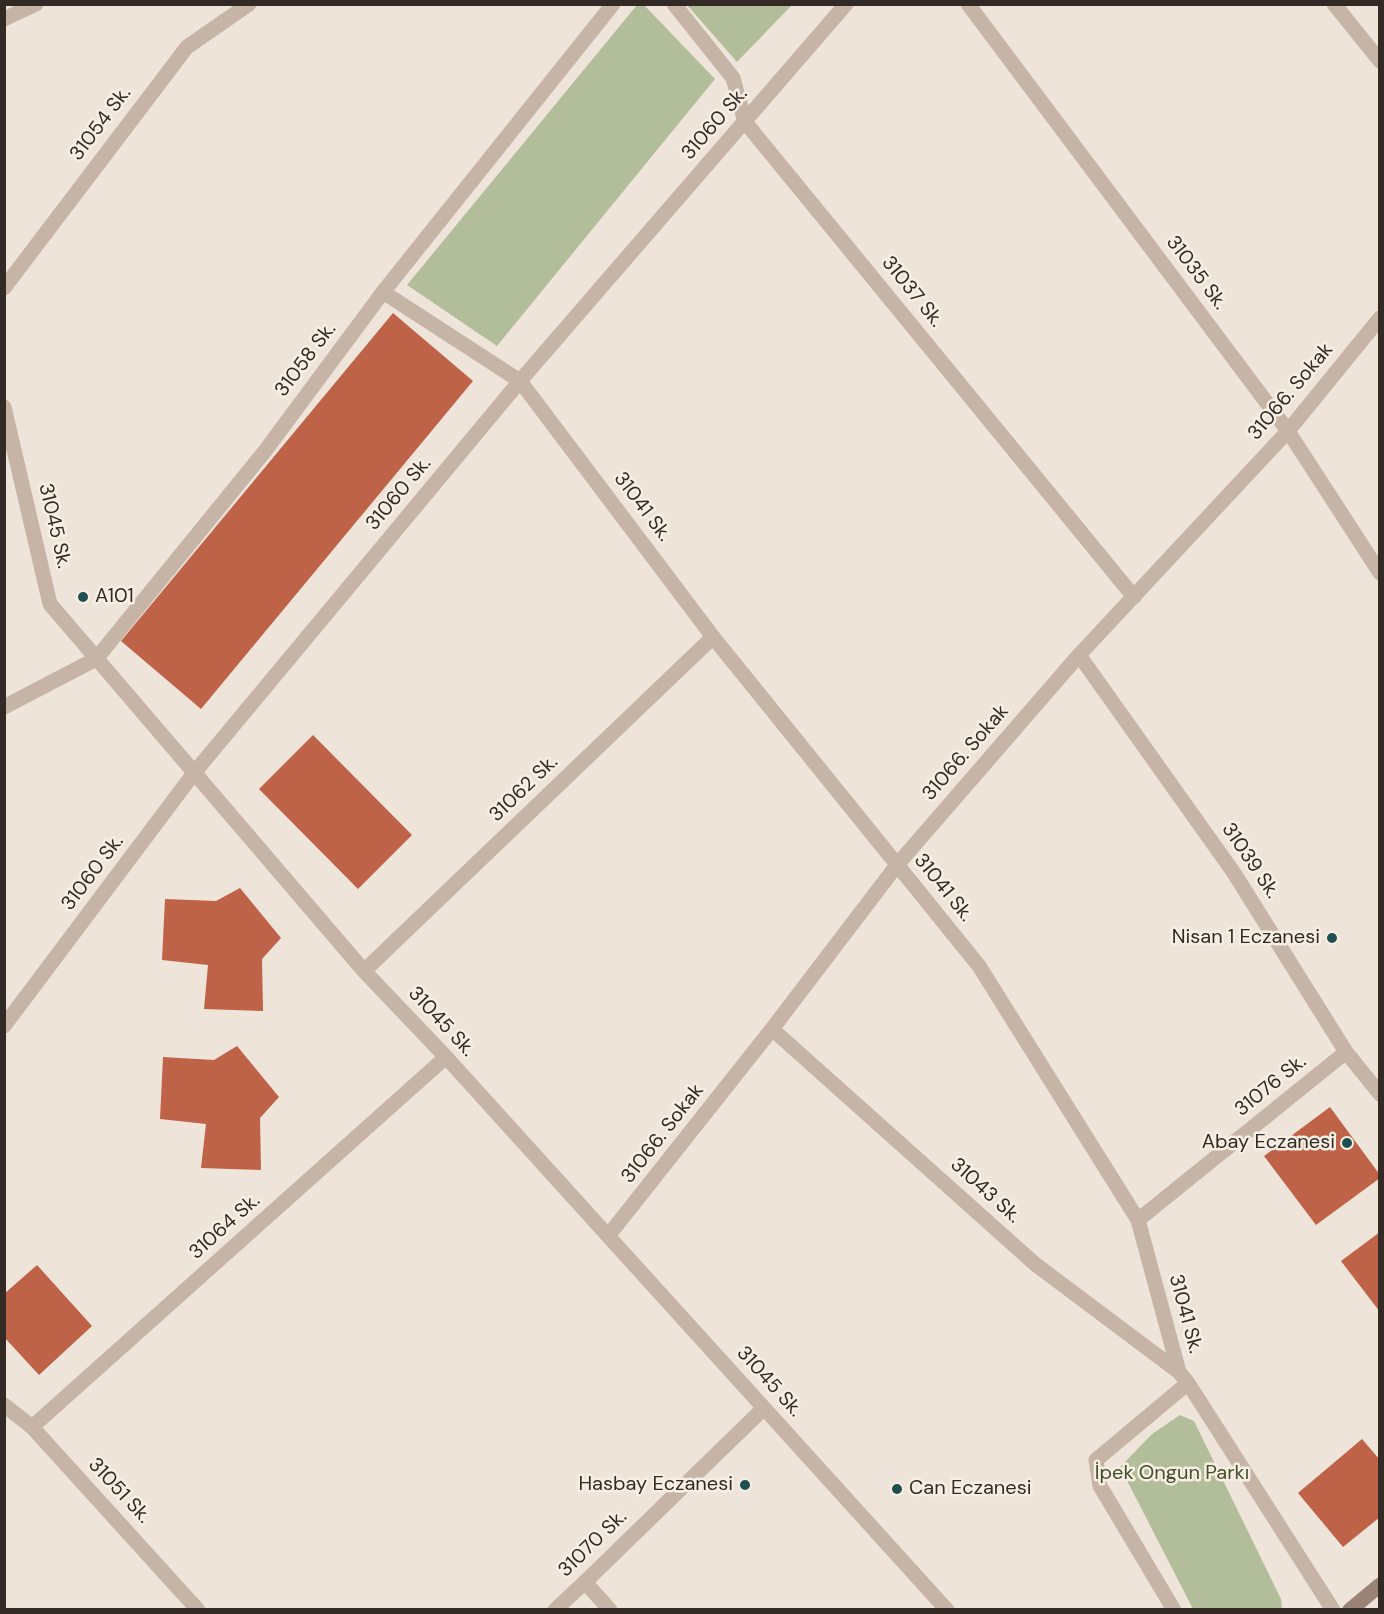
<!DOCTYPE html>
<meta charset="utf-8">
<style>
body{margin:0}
#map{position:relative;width:1384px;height:1614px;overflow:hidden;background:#efe4d9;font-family:"DM Sans",sans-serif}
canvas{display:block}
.frame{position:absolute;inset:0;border:6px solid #332a26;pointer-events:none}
</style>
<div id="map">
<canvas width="1384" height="1614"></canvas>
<div class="frame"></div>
</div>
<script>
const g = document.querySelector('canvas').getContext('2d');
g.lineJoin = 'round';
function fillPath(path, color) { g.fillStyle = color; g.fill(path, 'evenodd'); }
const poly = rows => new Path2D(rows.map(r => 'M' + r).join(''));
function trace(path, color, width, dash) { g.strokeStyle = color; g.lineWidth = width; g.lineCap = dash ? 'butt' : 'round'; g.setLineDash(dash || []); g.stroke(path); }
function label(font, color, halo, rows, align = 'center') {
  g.font = font + ' "DM Sans",sans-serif'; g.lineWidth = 5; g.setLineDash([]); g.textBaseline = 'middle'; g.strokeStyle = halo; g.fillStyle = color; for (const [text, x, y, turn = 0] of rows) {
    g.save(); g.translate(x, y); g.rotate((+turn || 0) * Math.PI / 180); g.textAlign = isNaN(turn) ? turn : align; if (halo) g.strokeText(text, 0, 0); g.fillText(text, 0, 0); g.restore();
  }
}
fillPath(poly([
 [637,5,644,5,715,79,497,346,407,285],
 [687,5,792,5,737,62],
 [1180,1415,1194,1421,1281,1599,1282,1609,1193,1609,1120,1467,1152,1434]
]), '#b2bd9a');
fillPath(poly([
 [393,313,473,381,201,709,121,641],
 [313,735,412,835,358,889,259,789],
 [240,888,281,938,262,959,263,1011,204,1009,208,965,162,960,165,899,216,901],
 [237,1046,279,1097,260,1118,261,1170,201,1168,206,1124,160,1119,163,1057,214,1060],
 [1330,1107,1380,1175,1380,1178,1316,1225,1264,1156],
 [1380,1232,1380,1312,1341,1261],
 [37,1265,92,1326,39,1375,4,1337,4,1294],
 [1362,1439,1380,1460,1380,1517,1343,1547,1298,1493]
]), '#be6248');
trace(poly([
 [674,4,733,78,745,122,1134,597],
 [968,4,1288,431,1380,573],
 [1334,4,1380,61],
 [4,19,36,4],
 [4,288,187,47,249,4],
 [383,292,520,381,713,637,979,966,1138,1220,1179,1372,1188,1383,1333,1610],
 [4,407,50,604,364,971,446,1057,947,1610],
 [1079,655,1234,873,1346,1052,1380,1094],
 [4,707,96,659,265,451,383,292,613,4],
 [364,971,713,637],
 [4,1026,194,773,520,381,846,4],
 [772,1029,1035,1264,1179,1372],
 [1138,1220,1346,1052],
 [608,1236,772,1029,897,865,1079,655,1288,431,1380,318],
 [4,1405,32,1427,198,1610],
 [32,1427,446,1057],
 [585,1582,610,1610],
 [555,1610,585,1582,764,1408],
 [1174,1610,1100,1486,1096,1460,1188,1383]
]), '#c6b4a6', 15);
trace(poly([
 [1350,1610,1380,1585]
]), '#998377', 15);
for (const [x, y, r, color] of [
 [83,597,6,"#1f4f51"],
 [1332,938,6,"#1f4f51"],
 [1347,1143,6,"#1f4f51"],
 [745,1485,6,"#1f4f51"],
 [897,1489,6,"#1f4f51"]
]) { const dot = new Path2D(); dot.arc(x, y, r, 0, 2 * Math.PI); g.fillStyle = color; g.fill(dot); trace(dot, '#f7eee4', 2); }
label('20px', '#332a26', '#f7eee4', [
 ["31054 Sk.",101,124,-53],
 ["31060 Sk.",715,124,-49],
 ["31035 Sk.",1196,273,53],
 ["31037 Sk.",912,292,51],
 ["31058 Sk.",306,360,-53],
 ["31066. Sokak",1291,392,-50],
 ["31060 Sk.",399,494,-50],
 ["31041 Sk.",642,507,53],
 ["31045 Sk.",54,526,77],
 ["31066. Sokak",966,753,-49],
 ["31062 Sk.",524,789,-44],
 ["31039 Sk.",1250,861,56],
 ["31060 Sk.",93,873,-53],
 ["31041 Sk.",943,888,51],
 ["31045 Sk.",441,1022,47],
 ["31076 Sk.",1271,1086,-39],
 ["31066. Sokak",663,1134,-52],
 ["31043 Sk.",985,1191,42],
 ["31064 Sk.",225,1227,-42],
 ["31041 Sk.",1185,1314,75],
 ["31045 Sk.",769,1382,48],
 ["31051 Sk.",119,1491,47],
 ["31070 Sk.",593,1544,-44]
]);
label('20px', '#332a26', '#f7eee4', [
 ["A101",95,597,"left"],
 ["Nisan 1 Eczanesi",1320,938],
 ["Abay Eczanesi",1335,1143],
 ["Hasbay Eczanesi",733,1485],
 ["Can Eczanesi",909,1489,"left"]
], 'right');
label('20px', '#434f2c', '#f7eee4', [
 ["İpek Ongun Parkı",1172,1474]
]);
</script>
